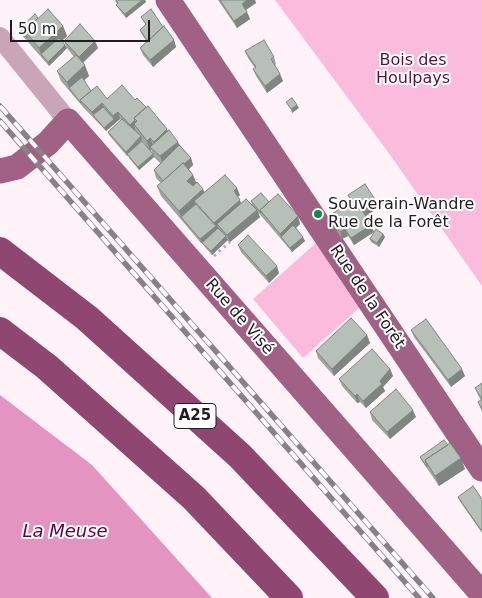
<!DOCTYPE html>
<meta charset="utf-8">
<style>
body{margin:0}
#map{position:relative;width:482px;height:598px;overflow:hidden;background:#fff2f8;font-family:"DejaVu Sans",sans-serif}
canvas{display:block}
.scale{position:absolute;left:10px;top:20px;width:140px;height:22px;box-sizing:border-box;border:2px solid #211c1f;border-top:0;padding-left:6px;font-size:15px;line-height:18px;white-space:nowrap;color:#211c1f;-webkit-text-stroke:4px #fff;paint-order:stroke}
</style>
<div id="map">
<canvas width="482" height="598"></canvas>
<div class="scale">50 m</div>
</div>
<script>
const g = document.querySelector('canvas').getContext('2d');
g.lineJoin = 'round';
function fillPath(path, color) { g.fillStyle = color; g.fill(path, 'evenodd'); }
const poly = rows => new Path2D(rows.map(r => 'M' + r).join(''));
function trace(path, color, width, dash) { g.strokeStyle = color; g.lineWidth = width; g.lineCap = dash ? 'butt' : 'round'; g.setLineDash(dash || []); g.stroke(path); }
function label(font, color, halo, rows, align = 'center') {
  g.font = font + ' "DejaVu Sans",sans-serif'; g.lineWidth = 4; g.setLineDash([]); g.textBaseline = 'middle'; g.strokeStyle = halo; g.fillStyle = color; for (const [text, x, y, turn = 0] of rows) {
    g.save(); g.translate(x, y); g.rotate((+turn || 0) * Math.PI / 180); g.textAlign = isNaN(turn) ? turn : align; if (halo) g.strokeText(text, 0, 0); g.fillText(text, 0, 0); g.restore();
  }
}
fillPath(poly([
 [275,0,482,0,482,286,388,152],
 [316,243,359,308,303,358,253,299]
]), '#fabbdc');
fillPath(poly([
 [0,395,92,465,212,598,0,598]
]), '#e494c1');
trace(poly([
 [214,256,230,242]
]), '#b6acb1', 3, [2.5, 4]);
trace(poly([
 [0,37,68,121]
]), '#caa5b8', 20);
trace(poly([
 [168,0,482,469],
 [0,171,17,167,48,143,68,121,482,594]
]), '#a06184', 25);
trace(poly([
 [0,251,87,318,240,456,375,598],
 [0,331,47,367,194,498,289,598]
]), '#8f4771', 28);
const rail = poly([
 [0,106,433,598],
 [0,121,419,598]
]);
trace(rail, '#8a8186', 5.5);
trace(rail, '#fff', 4, [11]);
fillPath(poly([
 [115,0,145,0,146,2,126,18,118,8,116,5,117,4],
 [218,0,255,0,256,3,246,10,250,19,237,28],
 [141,17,163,27,174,40,176,47,153,67,143,55,140,48,147,42,141,33,140,30,146,25],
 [38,18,63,26,67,36,62,41,65,45,67,48,49,66,20,33,19,29],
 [64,41,98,48,83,63,89,76,84,80,91,91,107,99,135,100,168,131,191,158,193,165,189,169,193,175,196,183,204,193,240,195,238,197,241,203,252,204,251,201,269,202,298,216,300,224,296,228,305,241,292,252,258,212,260,217,230,242,227,240,212,255,204,246,202,243,208,238,201,243,161,196,157,186,161,183,156,178,154,170,161,164,154,157,139,170,129,158,128,155,127,156,109,135,108,132,121,120,120,119,106,131,83,107,61,81,57,71,74,57,67,48],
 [142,140,150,151,151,150,153,154,134,149],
 [245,51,274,57,276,64,275,65,280,74,283,81,267,93,256,76,253,69,255,68,248,58],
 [348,195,378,208,366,216,371,225,374,232,383,234,385,237,379,247,371,242,370,239,374,232,354,245,348,236,342,239,332,223,329,216,351,202],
 [238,245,279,273,269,283,241,252],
 [411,330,465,376,451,387,414,337],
 [367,335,370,343,334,376,318,358,316,351],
 [390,369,393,376,383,387,385,391,366,408,360,402,357,403,342,386,339,379],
 [482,383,482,412,478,402,481,400,478,395,475,388],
 [370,412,416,417,390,439,372,420],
 [420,457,465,469,439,486,422,461],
 [458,497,482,499,482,533,459,500]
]), '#9da59e');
fillPath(poly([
 [142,0,145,0,146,2,126,18,125,14],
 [247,0,255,0,256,3,244,11,242,4],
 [247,12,250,19,237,28,234,21],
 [63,26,67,36,43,57,41,54,39,48],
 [174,40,176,47,153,67,150,60],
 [95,41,98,48,81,64,79,57],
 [65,45,67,48,49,66,48,62],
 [85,65,89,76,72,91,69,88,67,82],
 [280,74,283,81,267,93,265,86],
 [102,103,104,110,93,115,92,112],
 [297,105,299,108,292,113,291,109],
 [118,112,120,119,106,131,104,128,114,119,113,116],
 [135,120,138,128,134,124,135,130,133,132,130,125],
 [167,129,171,140,157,152,154,142],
 [141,136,142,140,127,156,126,152],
 [150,138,154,148,150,147,151,150,150,151,147,141],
 [178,142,182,152,164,167,160,156],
 [153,154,154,157,139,170,138,167],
 [191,158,193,165,167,190,164,183],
 [193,175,197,185,190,191,187,181],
 [237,188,240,195,236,198,234,191],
 [203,189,207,199,194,201,197,208,181,217,179,211],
 [240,200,242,207,217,224,219,229,201,243,200,239,216,226,214,223],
 [376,201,378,208,364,217,362,210],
 [257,210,260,217,230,242,227,235],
 [298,216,300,224,283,240,281,237,280,234],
 [371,225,374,232,354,245,351,238],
 [345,229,348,236,342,239,340,232],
 [383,234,385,237,379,247,377,243],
 [226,236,228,240,212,255,211,251],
 [303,237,305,241,292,252,290,248],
 [277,266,279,273,269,283,266,276],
 [367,335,370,343,334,376,332,369],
 [390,369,393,376,383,387,385,391,366,408,363,401],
 [462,369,465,376,451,387,448,380],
 [357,394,360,402,357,403,355,396],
 [413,410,416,417,390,439,387,432],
 [461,458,465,469,439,486,435,476]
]), '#7f8681');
const building = poly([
 [116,0,142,0,125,14,116,5,118,3,116,0],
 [220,0,247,0,242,4,247,12,234,21,220,0],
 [48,9,63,26,39,48,25,31,48,9],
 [151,9,163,27,148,41,140,30,146,24,141,17,151,9],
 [35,14,38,18,25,31,27,38,19,29,35,14],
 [80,24,95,41,79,57,64,41,80,24],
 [164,26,174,40,150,60,140,48,164,26],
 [59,38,65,45,48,62,41,54,59,38],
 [264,40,274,57,271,59,280,74,265,86,253,69,256,67,245,51,264,40],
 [76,55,85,65,67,82,57,71,76,55],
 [82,77,91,91,80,100,81,103,69,88,82,77],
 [122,85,135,100,137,98,146,107,134,118,135,120,130,125,118,112,113,116,102,103,92,112,80,100,97,86,107,99,122,85],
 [292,98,297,105,291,109,286,102,292,98],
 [148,106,167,129,154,142,150,138,147,141,134,124,137,121,134,118,148,106],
 [103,107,114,119,104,128,93,115,103,107],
 [122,119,141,136,126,152,108,132,122,119],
 [169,130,178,142,160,156,150,147,169,130],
 [142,141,153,154,138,167,127,154,142,141],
 [179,145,191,158,184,164,183,163,163,181,154,170,179,145],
 [183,163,193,175,187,181,193,186,197,182,203,189,179,211,157,186,183,163],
 [225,175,237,188,234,191,240,200,214,223,194,201,225,175],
 [365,184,376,201,362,210,371,225,351,238,345,229,340,232,329,216,352,201,348,195,365,184],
 [261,193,269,202,260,210,261,213,251,201,261,193],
 [278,194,298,216,280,234,260,210,278,194],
 [246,199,257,210,227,235,217,224,246,199],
 [196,204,216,226,200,239,181,217,196,204],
 [293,225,303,237,290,248,281,237,293,225],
 [218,228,226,236,211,251,202,243,218,228],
 [376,229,383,234,377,243,370,239,376,229],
 [248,235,277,266,266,276,238,245,248,235],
 [351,318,367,335,332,369,316,351,351,318],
 [426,319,462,369,448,380,411,330,426,319],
 [372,349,390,369,380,381,382,384,363,401,357,394,355,396,339,379,372,349],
 [482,383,482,399,475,388,482,383],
 [396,389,413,410,387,432,370,412,396,389],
 [482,399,482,409,478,402,482,399],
 [444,440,448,445,425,460,427,467,420,457,444,440],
 [450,443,461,458,435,476,425,460,450,443],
 [473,486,482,499,482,529,481,530,458,497,473,486]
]);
fillPath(building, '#b6c0b8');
trace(building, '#7f8681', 1);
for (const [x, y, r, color] of [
 [318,214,5,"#118a45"]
]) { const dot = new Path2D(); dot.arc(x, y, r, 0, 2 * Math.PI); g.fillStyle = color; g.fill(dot); trace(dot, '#fff', 2); }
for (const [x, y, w] of [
 [195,416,42]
]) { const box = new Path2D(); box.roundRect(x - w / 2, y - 12.5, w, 25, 4); g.fillStyle = '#fff'; g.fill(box); trace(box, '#211c1f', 1); }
label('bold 15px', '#211c1f', null, [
 ["A25",195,416]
]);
label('16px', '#57123f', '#fff', [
 ["Bois des",413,61],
 ["Houlpays",413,79]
]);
label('16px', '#211c1f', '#fff', [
 ["Souverain-Wandre",328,205],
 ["Rue de la Forêt",328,223]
], 'left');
label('16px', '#211c1f', '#fff', [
 ["Rue de la Forêt",367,297,56],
 ["Rue de Visé",239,317,49]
]);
label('italic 18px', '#610043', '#fff', [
 ["La Meuse",65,532]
]);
</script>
